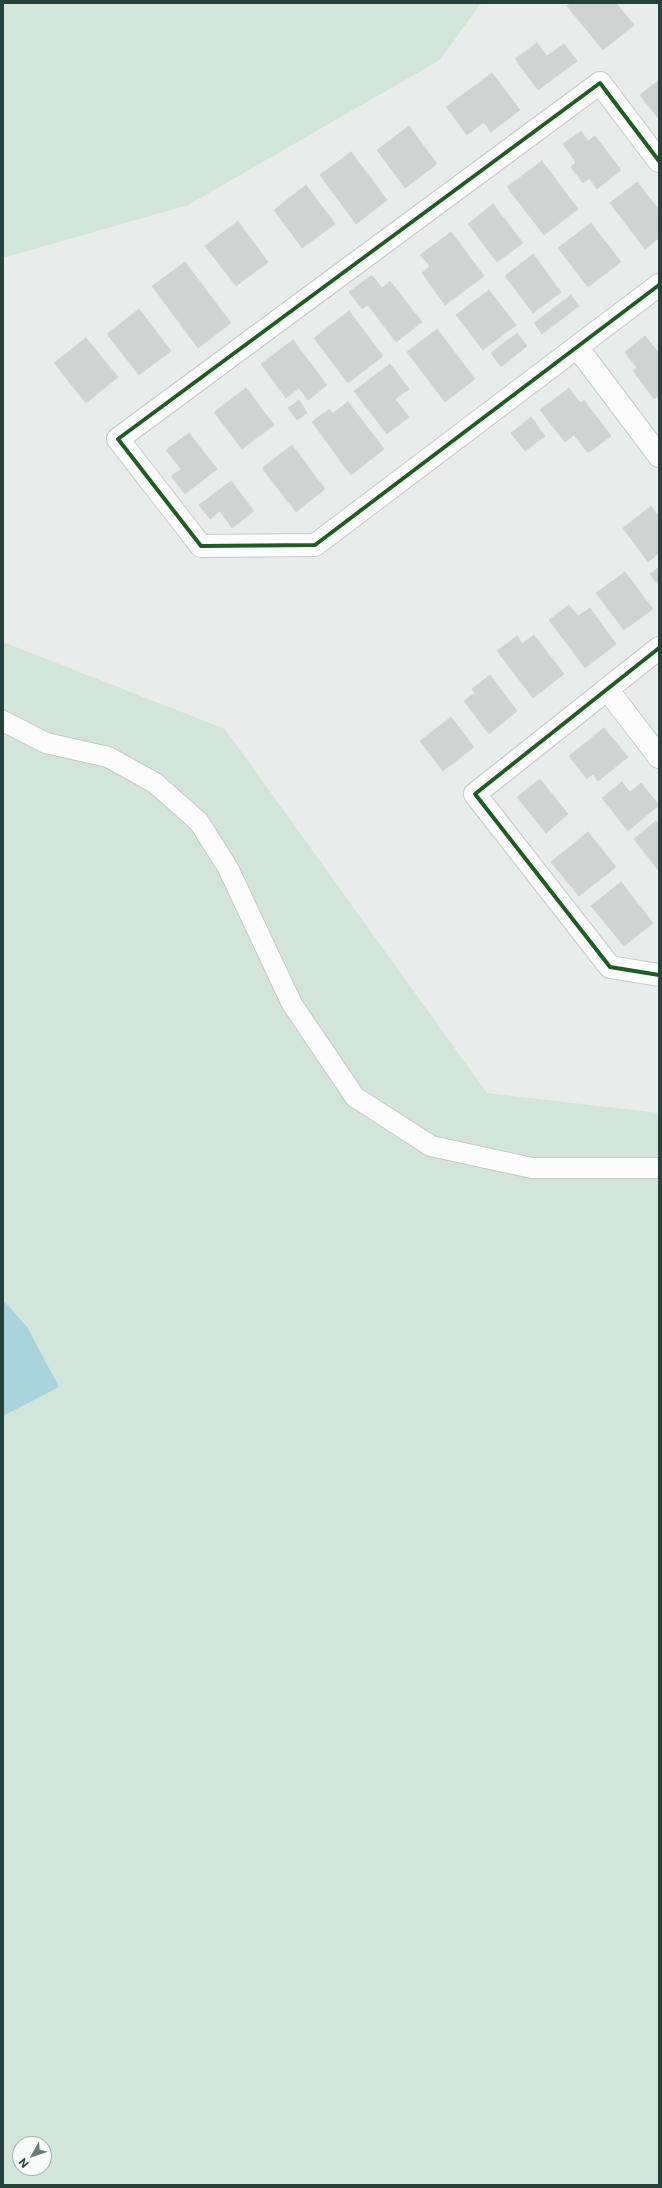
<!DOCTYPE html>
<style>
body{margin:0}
#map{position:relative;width:662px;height:2188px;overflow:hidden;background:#e8edeb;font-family:"Public Sans",sans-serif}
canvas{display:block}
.frame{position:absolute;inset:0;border:4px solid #24423a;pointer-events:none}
.north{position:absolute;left:12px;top:2136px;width:40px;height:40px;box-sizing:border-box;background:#f7fbf9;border:1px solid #a3b1ad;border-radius:50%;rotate:230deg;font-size:11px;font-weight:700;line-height:16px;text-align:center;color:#24423a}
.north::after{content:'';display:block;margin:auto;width:14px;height:18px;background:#697e78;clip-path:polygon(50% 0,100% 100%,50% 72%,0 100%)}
</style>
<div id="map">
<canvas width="662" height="2188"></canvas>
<div class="frame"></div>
<div class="north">N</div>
</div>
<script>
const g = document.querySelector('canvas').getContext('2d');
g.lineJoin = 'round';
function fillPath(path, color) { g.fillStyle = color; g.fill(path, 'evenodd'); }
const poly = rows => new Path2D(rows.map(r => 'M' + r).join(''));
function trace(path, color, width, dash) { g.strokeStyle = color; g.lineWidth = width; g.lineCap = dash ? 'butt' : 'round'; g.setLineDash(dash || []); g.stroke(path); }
fillPath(poly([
 [3,3,481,3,440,60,188,205,3,258],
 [3,642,225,729,487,1093,659,1113,659,2185,3,2185],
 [20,2144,44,2144,44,2168,20,2168]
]), '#d1e6d8');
fillPath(poly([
 [3,1300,27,1327,59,1387,3,1416]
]), '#a9d4db');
const building = poly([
 [571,3,616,3,634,25,603,50,567,6,571,3],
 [537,43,547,56,564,44,577,61,538,90,515,59,537,43],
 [492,73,520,110,491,132,484,122,467,135,446,107,492,73],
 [659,80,659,119,640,95,659,80],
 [409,126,437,164,405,188,377,150,409,126],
 [581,131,588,141,595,136,621,170,597,189,589,178,583,183,571,167,576,162,563,144,581,131],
 [351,152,387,200,356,224,320,175,351,152],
 [542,161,578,209,544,235,507,187,542,161],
 [637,182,659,210,659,238,645,249,610,203,637,182],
 [306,185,335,224,302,248,274,210,306,185],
 [493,204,523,243,497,262,468,224,493,204],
 [238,221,268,262,236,286,205,246,238,221],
 [591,223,621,262,588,287,558,248,591,223],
 [451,232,484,276,445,305,422,273,430,266,420,255,451,232],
 [533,254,561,292,533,313,505,276,533,254],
 [185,262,231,323,198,348,152,286,185,262],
 [372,275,382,288,390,281,422,322,396,342,368,305,362,309,349,292,372,275],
 [489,290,516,325,483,350,456,315,489,290],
 [571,295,579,306,542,334,534,323,571,295],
 [139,309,171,351,139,375,107,334,139,309],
 [349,311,383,356,348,383,314,338,349,311],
 [437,329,475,379,445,402,407,352,437,329],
 [517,333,527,346,501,367,491,353,517,333],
 [645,336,658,352,659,351,659,395,654,399,633,371,637,368,625,352,645,336],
 [86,338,118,377,86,403,54,363,86,338],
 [293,340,327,385,308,400,299,388,286,398,261,364,293,340],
 [390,364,409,389,395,399,409,417,387,434,354,391,390,364],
 [246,388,274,425,242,449,214,412,246,388],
 [569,388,580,403,584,400,611,436,588,453,574,435,565,442,540,410,569,388],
 [299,400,307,413,297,420,288,408,299,400],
 [348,402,384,449,351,475,312,422,329,409,333,413,348,402],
 [531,417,545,436,525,451,511,433,531,417],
 [189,433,217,469,185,494,171,476,181,469,166,450,189,433],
 [292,445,325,489,296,512,262,468,292,445],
 [231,481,254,511,232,528,220,511,210,519,199,505,231,481],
 [651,506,659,516,659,553,648,562,623,528,651,506],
 [659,567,659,586,650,574,659,567],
 [625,572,653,609,624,630,596,593,625,572],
 [569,605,578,616,590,608,616,644,585,668,549,620,569,605],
 [534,635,564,674,533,698,497,651,517,636,522,644,534,635],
 [490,675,517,711,489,734,464,701,475,693,472,689,490,675],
 [451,717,474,747,443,771,420,741,451,717],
 [604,728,628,757,598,781,593,774,587,779,569,756,604,728],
 [540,779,568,814,546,833,517,797,540,779],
 [622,782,630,792,641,783,659,805,628,831,602,798,622,782],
 [656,821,659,825,659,871,634,839,656,821],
 [588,832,616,867,579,896,551,862,588,832],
 [621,882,653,923,624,946,591,906,621,882]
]);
fillPath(building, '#cfd4d2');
trace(building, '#d1d6d4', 1);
const lane = poly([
 [3,721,46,743,108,757,155,783,199,822,228,868,292,1004,355,1097,431,1146,532,1168,659,1168]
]);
const street = poly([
 [659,161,600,83,118,439,201,546,315,545,659,285],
 [577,347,659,456],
 [659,648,475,794,610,967,659,975],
 [607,689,659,757]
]);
trace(lane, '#c5cac8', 22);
trace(street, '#c5cac8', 24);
trace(lane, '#fcfcfc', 20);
trace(street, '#fcfcfc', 22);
trace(poly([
 [659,161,600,83,118,439,201,546,315,545,659,285],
 [659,648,475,794,610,967,659,975]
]), '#1b5e20', 4);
</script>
